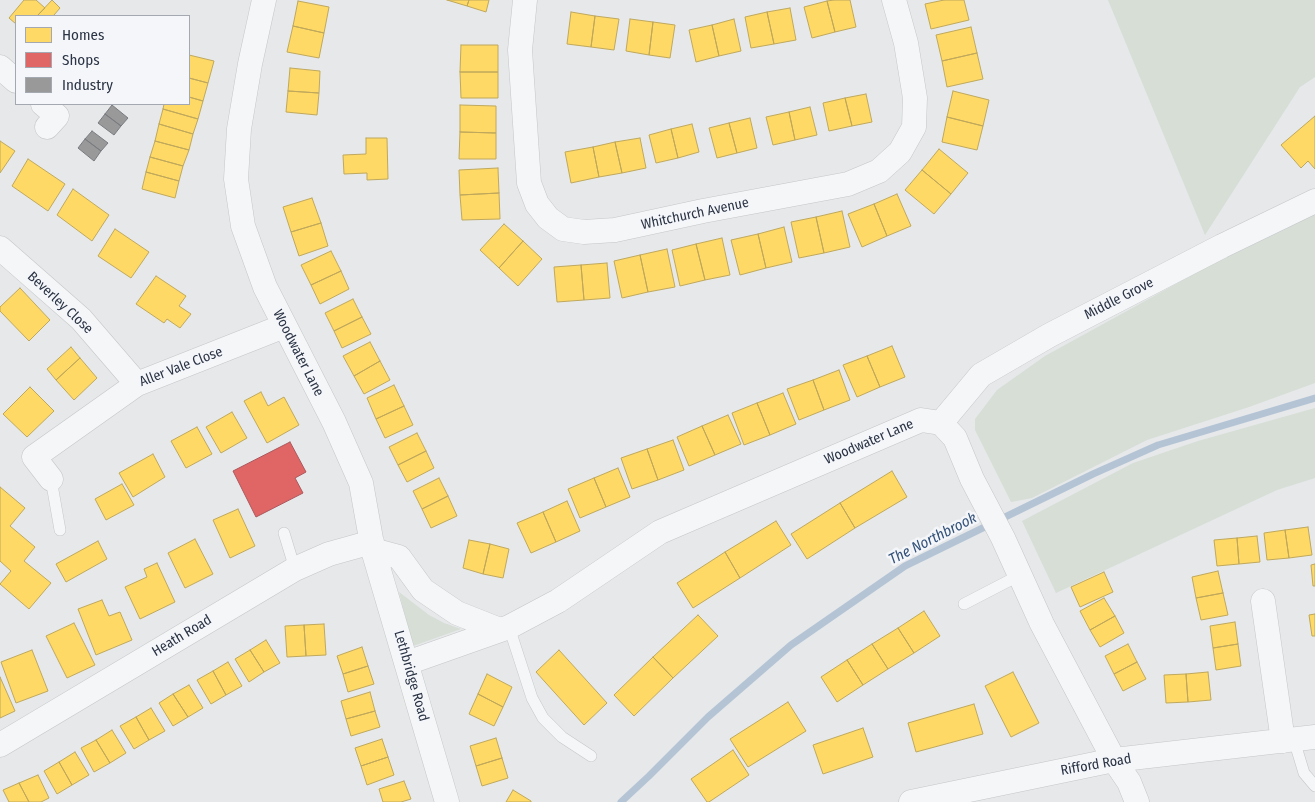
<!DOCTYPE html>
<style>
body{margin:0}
#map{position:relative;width:1315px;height:802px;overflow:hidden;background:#e6e8ea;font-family:"Fira Sans Condensed",sans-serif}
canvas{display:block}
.legend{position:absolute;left:15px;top:15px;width:175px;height:90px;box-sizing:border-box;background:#f4f6f9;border:1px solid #a4a8b1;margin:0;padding:6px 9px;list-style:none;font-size:15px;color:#2b3445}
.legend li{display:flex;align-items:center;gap:10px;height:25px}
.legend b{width:25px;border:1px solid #a4a8b1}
</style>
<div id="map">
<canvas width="1315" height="802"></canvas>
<ul class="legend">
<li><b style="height:14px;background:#ffd966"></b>Homes</li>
<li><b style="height:14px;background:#e06666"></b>Shops</li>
<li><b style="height:14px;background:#999"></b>Industry</li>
</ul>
</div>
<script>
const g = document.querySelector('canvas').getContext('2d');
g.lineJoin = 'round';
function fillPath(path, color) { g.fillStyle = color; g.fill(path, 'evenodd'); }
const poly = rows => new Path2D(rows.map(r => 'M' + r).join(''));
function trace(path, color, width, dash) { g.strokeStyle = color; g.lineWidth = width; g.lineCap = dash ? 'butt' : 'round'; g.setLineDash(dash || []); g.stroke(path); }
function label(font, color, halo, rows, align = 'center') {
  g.font = font + ' "Fira Sans Condensed",sans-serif'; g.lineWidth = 5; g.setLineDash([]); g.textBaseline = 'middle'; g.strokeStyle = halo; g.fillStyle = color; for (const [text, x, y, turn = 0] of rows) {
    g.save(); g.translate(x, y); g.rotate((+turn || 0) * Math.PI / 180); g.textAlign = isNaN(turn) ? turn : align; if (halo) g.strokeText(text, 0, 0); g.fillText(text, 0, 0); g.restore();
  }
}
fillPath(poly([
 [1108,0,1315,0,1315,77,1300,87,1205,235],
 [1315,215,1315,383,1249,407,1147,440,1032,498,1011,502,975,430,975,419,997,390,1045,356,1205,268],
 [1315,408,1315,478,1277,490,1056,593,1022,521,1133,463,1198,441],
 [399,592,429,615,444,623,461,629,413,646]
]), '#d6ded6');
const homes = poly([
 [24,0,36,0,45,8,37,16,16,16,16,24,9,18,24,0],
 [52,0,60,8,54,15,56,16,37,16,52,0],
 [447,0,469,0,467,6,447,0],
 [469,0,489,0,486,12,467,6,469,0],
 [834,0,850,0,856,27,835,32,827,1,834,0],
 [944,0,964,0,969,20,931,29,925,4,944,0],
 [298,1,329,7,324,33,293,26,298,1],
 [827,1,835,32,812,38,804,7,827,1],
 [790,8,796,40,774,44,767,12,790,8],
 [571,12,595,16,591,47,567,44,571,12],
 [767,12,774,44,751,48,745,17,767,12],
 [595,16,619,19,614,50,591,47,595,16],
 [630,19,653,22,649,55,626,51,630,19],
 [734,19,741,51,719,56,712,25,734,19],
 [653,22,675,25,670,58,649,55,653,22],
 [712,25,719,56,696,62,689,30,712,25],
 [293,26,324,33,319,58,287,52,293,26],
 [971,27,977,53,942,61,936,35,971,27],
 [461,45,498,45,498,72,460,72,461,45],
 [977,53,983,79,947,87,942,61,977,53],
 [189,55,214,61,208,83,189,78,189,55],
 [290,68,320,71,319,93,288,91,290,68],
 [460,72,498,72,498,98,461,98,460,72],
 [189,78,208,83,203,101,189,97,189,78],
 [288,91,319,93,317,115,286,112,288,91],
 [953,91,989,100,983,126,947,117,953,91],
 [866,94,872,122,852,126,845,98,866,94],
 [189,97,203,101,198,119,163,109,164,104,189,104,189,97],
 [845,98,852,126,829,131,823,103,845,98],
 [460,105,496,106,496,133,460,132,460,105],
 [810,107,817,135,795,140,789,112,810,107],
 [163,109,198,119,193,134,159,124,163,109],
 [789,112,795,140,773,145,766,117,789,112],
 [1315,116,1315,169,1308,161,1301,168,1281,145,1315,116],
 [947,117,983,126,977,150,942,142,947,117],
 [750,118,757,148,737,153,729,123,750,118],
 [729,123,737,153,717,158,709,128,729,123],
 [159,124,193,134,189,150,155,141,159,124],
 [692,124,699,152,678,158,671,129,692,124],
 [671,129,678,158,656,163,649,135,671,129],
 [460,132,496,133,496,159,459,159,460,132],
 [366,138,387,138,388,179,367,180,367,173,344,174,343,155,366,154,366,138],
 [640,138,646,168,622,173,615,142,640,138],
 [0,141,15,151,0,173,0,141],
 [155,141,189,150,183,166,150,157,155,141],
 [615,142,622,173,599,177,593,147,615,142],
 [593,147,599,177,571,183,565,152,593,147],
 [939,149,968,173,951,194,922,170,939,149],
 [150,157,183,166,179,181,146,172,150,157],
 [28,159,65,184,48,211,12,186,28,159],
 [498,168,499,193,460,195,459,170,498,168],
 [922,170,951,194,934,214,905,190,922,170],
 [146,172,179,181,175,198,142,189,146,172],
 [73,189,109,215,92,241,57,215,73,189],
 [499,193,500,219,462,220,460,195,499,193],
 [897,194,911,226,887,236,874,204,897,194],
 [312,198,321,223,291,232,283,207,312,198],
 [874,204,887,236,862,247,848,214,874,204],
 [842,211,850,247,824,253,816,217,842,211],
 [816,217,824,253,799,258,791,222,816,217],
 [321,223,328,246,299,256,291,232,321,223],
 [504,224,523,241,499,268,480,250,504,224],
 [784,227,792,262,766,268,758,234,784,227],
 [115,229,149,252,131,278,98,256,115,229],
 [758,234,766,268,740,275,731,240,758,234],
 [722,238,730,275,705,280,696,244,722,238],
 [523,241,542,259,518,286,499,268,523,241],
 [696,244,705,280,680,286,672,250,696,244],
 [667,249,675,287,648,292,640,255,667,249],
 [331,251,341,271,311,285,301,265,331,251],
 [640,255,648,292,622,298,614,261,640,255],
 [607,263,610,298,584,300,581,265,607,263],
 [581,265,584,300,557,302,554,267,581,265],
 [341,271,349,289,320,304,311,285,341,271],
 [156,276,186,296,179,306,191,314,180,328,167,319,164,323,136,304,156,276],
 [20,288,50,320,29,341,0,311,0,307,20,288],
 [353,299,362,317,334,331,325,313,353,299],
 [362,317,371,334,342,348,334,331,362,317],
 [370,342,380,361,354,376,343,356,370,342],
 [892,346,905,377,880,387,867,356,892,346],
 [71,347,80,358,56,380,47,369,71,347],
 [867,356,880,387,857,397,843,365,867,356],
 [80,358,97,378,74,400,56,380,80,358],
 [380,361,390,380,364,394,354,376,380,361],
 [839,370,850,400,824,410,813,380,839,370],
 [813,380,824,410,799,420,787,389,813,380],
 [394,385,404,406,376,419,367,398,394,385],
 [30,387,54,411,27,437,3,414,30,387],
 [261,392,268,406,284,397,299,425,267,443,244,401,261,392],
 [783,393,796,424,770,435,757,403,783,393],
 [757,403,770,435,744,445,732,413,757,403],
 [404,406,413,425,385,438,376,419,404,406],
 [232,412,247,438,221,453,206,427,232,412],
 [728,415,741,444,715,455,702,426,728,415],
 [702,426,715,455,689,466,677,437,702,426],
 [197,427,212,454,186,468,171,441,197,427],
 [417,433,426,451,398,465,389,447,417,433],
 [673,440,684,470,658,480,647,449,673,440],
 [647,449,658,480,632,489,621,458,647,449],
 [426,451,434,468,407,482,398,465,426,451],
 [153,454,165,477,133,497,119,473,153,454],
 [618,468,630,497,606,507,594,478,618,468],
 [892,471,907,497,855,528,840,503,892,471],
 [439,478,448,496,422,509,413,491,439,478],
 [594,478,606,507,580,518,568,489,594,478],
 [122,484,134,505,106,520,95,499,122,484],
 [0,487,25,508,10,526,35,547,24,561,51,583,29,609,0,584,11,571,0,561,0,487],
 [448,496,457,516,431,528,422,509,448,496],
 [567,501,580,531,556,542,543,512,567,501],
 [840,503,855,528,807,559,791,534,840,503],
 [238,509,255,546,230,558,213,520,238,509],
 [543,512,556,542,531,553,517,523,543,512],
 [776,521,791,545,740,578,725,552,776,521],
 [1308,527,1312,555,1289,558,1285,530,1308,527],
 [1285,530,1289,558,1267,560,1264,533,1285,530],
 [1257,536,1260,562,1239,564,1237,538,1257,536],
 [1237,538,1239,564,1217,566,1214,540,1237,538],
 [195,539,213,574,185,588,168,553,195,539],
 [469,540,490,544,483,574,463,568,469,540],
 [98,541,107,559,66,582,56,564,98,541],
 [490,544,509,549,503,578,483,574,490,544],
 [725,552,740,578,693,608,677,583,725,552],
 [157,563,175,602,140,619,125,587,147,577,144,569,157,563],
 [1315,564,1315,586,1313,586,1311,565,1315,564],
 [1218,571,1223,593,1196,598,1192,577,1218,571],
 [1104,572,1113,592,1080,607,1071,587,1104,572],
 [1223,593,1228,615,1201,620,1196,598,1223,593],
 [1104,598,1115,616,1090,630,1080,611,1104,598],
 [102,600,109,616,120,612,132,640,96,655,78,609,102,600],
 [924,611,940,636,914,653,898,628,924,611],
 [1315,614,1315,636,1312,636,1309,615,1315,614],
 [698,615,718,636,673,678,653,657,698,615],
 [1115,616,1124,633,1100,647,1090,630,1115,616],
 [1235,622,1238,644,1213,648,1210,626,1235,622],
 [74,623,95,665,67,678,46,636,74,623],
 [324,624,326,655,306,656,304,625,324,624],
 [304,625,306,656,287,657,285,626,304,625],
 [898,628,914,653,888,669,872,644,898,628],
 [266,640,280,663,264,672,250,650,266,640],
 [872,644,888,669,863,685,847,660,872,644],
 [1128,644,1137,662,1114,674,1105,656,1128,644],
 [1238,644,1241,666,1216,670,1213,648,1238,644],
 [362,647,368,666,343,674,337,656,362,647],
 [32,650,48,691,16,703,1,662,32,650],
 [250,650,264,672,249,682,235,659,250,650],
 [559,650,607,703,584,725,536,672,559,650],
 [653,657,673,678,634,716,614,695,653,657],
 [847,660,863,685,837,702,821,677,847,660],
 [228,662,242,686,226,695,213,671,228,662],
 [1137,662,1146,679,1123,691,1114,674,1137,662],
 [368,666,374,684,348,692,343,674,368,666],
 [213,671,226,695,211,704,197,680,213,671],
 [1013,672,1039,723,1011,737,985,686,1013,672],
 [1208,672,1211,700,1188,702,1186,674,1208,672],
 [487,674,512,687,503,707,478,694,487,674],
 [1186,674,1188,702,1166,703,1164,675,1186,674],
 [0,677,15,711,0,718,0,677],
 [189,685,203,708,188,717,173,694,189,685],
 [370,692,375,711,346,719,341,701,370,692],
 [173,694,188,717,173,726,159,703,173,694],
 [478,694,503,707,494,726,469,714,478,694],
 [788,702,806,731,748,767,730,739,788,702],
 [974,704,983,734,916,752,908,723,974,704],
 [151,708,165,731,149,740,136,717,151,708],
 [375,711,380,727,351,736,346,719,375,711],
 [136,717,149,740,134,749,120,726,136,717],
 [863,728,873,757,823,774,813,745,863,728],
 [112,730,126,753,110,763,96,740,112,730],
 [496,738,502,758,476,766,470,746,496,738],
 [382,739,388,757,361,766,355,748,382,739],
 [96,740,110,763,94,772,81,748,96,740],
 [733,750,749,775,709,802,707,802,691,779,733,750],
 [75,752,89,775,72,785,59,762,75,752],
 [388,757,394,775,367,785,361,766,388,757],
 [502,758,508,778,482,786,476,766,502,758],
 [59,762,72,785,57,794,44,771,59,762],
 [38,775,49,798,41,802,29,802,19,783,38,775],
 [404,781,411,799,401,802,383,802,379,789,404,781],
 [19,783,29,802,9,802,3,790,19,783],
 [513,790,531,801,531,802,506,802,513,790]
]);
fillPath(homes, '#ffd966');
trace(homes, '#bfa85c', 1);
const shops = poly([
 [290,442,306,472,295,478,303,493,256,517,233,471,290,442]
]);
fillPath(shops, '#e06666');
trace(shops, '#aa575c', 1);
const industry = poly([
 [112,105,128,118,121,126,105,114,112,105],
 [105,114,121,126,114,135,98,123,105,114],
 [92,131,108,143,101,151,85,139,92,131],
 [85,139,101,151,94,161,78,148,85,139]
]);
fillPath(industry, '#999');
trace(industry, '#787b80', 1);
trace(poly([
 [621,802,649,776,708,717,791,645,905,566,1093,474,1158,445,1315,398]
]), '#b4c4d5', 7);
const service = poly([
 [51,479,60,530],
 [284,533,295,569],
 [964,604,1020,575],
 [509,627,532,698,543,718,562,737,591,756],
 [1294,740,1304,773,1315,786]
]);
const minor = poly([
 [264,0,250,64,239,129,236,179,243,226,265,287,334,422,361,483,373,550,447,802],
 [525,0,520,50,529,183,537,204,548,218,563,229,584,232,615,230,703,211,848,184,879,171,900,152,914,127,915,98,906,43,894,0],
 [0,67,16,81],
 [43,104,57,116,47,127],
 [0,248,81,319,137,384],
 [941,423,981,375,1050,335,1222,246,1315,201],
 [51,479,34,457,137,384,284,326],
 [373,550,399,557,423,590,457,613,500,630],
 [1263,601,1283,741],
 [407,663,509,627,558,601,660,532,921,420,941,423,955,438,972,479,1003,538,1042,624,1114,760,1129,782,1137,802],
 [0,745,295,569,329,554,372,542],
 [911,802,1114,760,1315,737]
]);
trace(service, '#c4c6c8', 12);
trace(minor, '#c4c6c8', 25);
trace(service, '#f5f6f7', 11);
trace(minor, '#f5f6f7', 24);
label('14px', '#2b3445', '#f4f6f9', [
 ["Whitchurch Avenue",695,214,-12],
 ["Middle Grove",1119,299,-27],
 ["Beverley Close",60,303,43],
 ["Woodwater Lane",298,353,63],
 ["Aller Vale Close",181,367,-21],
 ["Woodwater Lane",869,442,-23],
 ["Heath Road",182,636,-31],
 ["Lethbridge Road",411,676,74],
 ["Rifford Road",1096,765,-10]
]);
label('italic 15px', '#34527a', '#f4f6f9', [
 ["The Northbrook",933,539,-27]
]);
</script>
